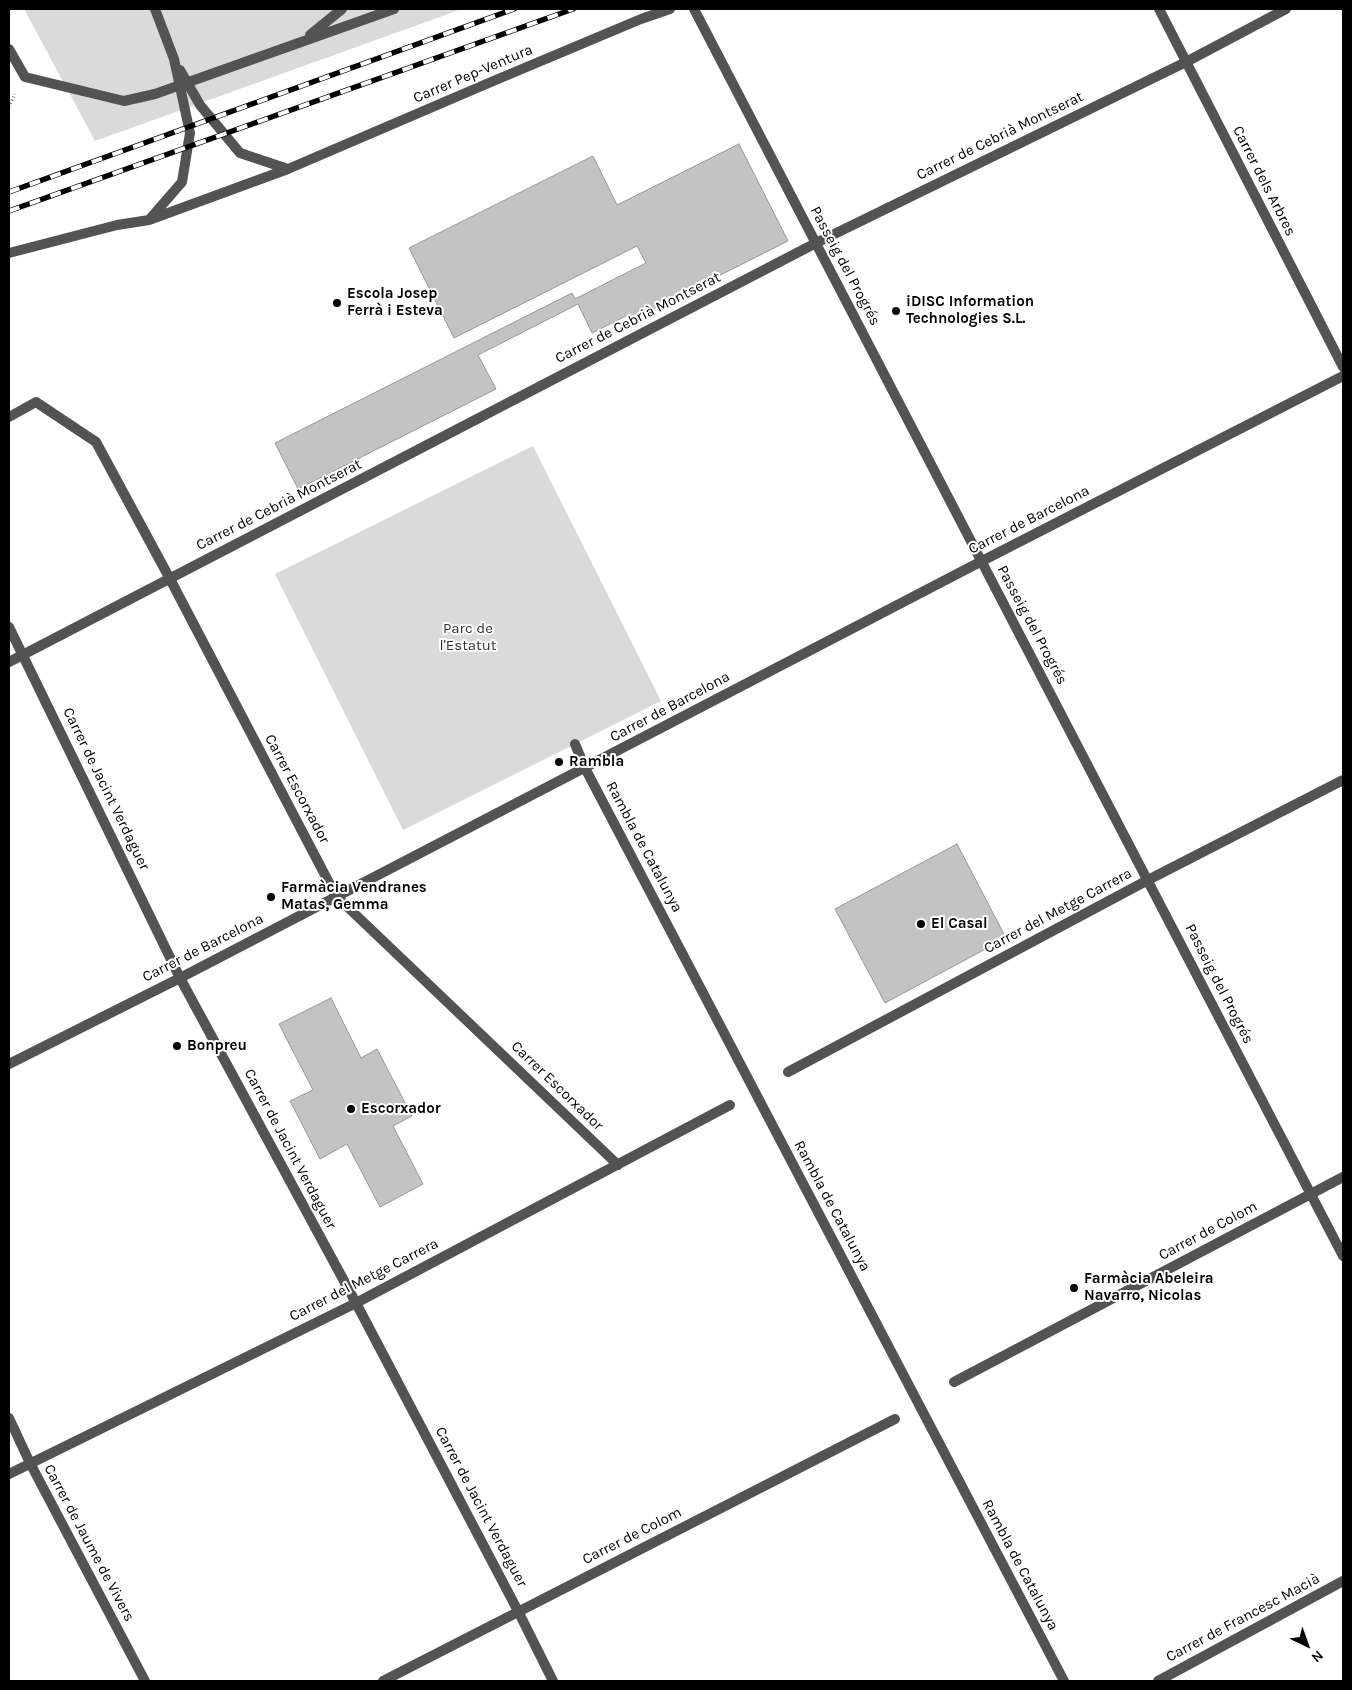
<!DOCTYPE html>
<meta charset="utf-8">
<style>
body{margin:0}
#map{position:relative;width:1352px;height:1690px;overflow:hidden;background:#fff;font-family:Karla,sans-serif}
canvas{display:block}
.frame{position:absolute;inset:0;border:10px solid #000;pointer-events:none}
.north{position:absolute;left:1282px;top:1620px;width:50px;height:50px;-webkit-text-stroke:4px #fff;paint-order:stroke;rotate:138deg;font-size:14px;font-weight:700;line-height:20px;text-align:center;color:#000}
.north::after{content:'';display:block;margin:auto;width:18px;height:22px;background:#000;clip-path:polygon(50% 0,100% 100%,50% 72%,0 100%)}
</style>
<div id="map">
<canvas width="1352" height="1690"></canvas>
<div class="frame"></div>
<div class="north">N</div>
</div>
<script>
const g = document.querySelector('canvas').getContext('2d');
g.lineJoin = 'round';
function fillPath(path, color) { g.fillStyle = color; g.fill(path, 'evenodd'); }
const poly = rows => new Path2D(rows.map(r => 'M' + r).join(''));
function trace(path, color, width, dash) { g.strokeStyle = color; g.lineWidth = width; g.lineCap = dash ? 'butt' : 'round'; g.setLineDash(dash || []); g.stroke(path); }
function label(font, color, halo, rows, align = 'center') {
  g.font = font + ' Karla,sans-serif'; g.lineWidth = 4; g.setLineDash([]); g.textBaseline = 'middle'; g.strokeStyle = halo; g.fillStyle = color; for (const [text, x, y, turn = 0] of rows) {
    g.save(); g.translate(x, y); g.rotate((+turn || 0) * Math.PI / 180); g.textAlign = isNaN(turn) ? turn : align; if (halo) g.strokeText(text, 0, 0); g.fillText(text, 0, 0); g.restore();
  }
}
fillPath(poly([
 [24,9,462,9,95,141],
 [533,446,661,701,403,830,275,574]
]), '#dadada');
const building = poly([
 [739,144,788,241,631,320,628,315,592,333,578,304,478,355,496,389,298,489,275,443,572,293,575,299,646,263,637,246,454,338,409,248,593,156,617,205,739,144],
 [957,844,1006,938,885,1003,835,909,957,844],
 [331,998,361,1058,377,1049,412,1116,393,1126,423,1184,380,1207,347,1144,320,1159,290,1101,313,1090,279,1024,331,998]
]);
fillPath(building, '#c3c3c3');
trace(building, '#979797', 1);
trace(poly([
 [9,107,15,94]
]), '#757575', 3, [1, 2.5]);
trace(poly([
 [310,35,342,9],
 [9,49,25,77,124,101,155,94,394,9]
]), '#535353', 10);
trace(poly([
 [575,744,585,768,1064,1681]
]), '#535353', 10);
trace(poly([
 [1159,9,1343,367],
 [9,417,36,402,96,442,170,579,336,896,618,1165],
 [9,662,816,243,1186,62,1286,9],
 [9,1064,180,978,982,561,1343,376],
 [788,1072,1148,880,1343,780],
 [954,1382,1343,1177],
 [9,1418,30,1463,145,1681],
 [9,1474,356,1303,730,1105],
 [383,1681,895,1419]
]), '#535353', 10);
trace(poly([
 [694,9,1343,1256],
 [180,70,200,105,240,153,288,169],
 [149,220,288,169,491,82,641,19,670,9],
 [9,253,117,225,149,220,182,182,190,133,174,59,155,9],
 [9,627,180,978,356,1303,518,1611,553,1681],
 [1158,1681,1343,1581]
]), '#535353', 10);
const rail = poly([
 [9,192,514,9],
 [9,211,573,9]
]);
trace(rail, '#000', 5.5);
trace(rail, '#fff', 4, [11]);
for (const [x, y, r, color] of [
 [337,303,5,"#000"],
 [896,311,5,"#000"],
 [559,762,5,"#000"],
 [271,897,5,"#000"],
 [921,924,5,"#000"],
 [177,1046,5,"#000"],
 [351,1109,5,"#000"],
 [1074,1288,5,"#000"]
]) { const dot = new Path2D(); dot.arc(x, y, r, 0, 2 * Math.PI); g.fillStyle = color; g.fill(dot); trace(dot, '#fff', 2); }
label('15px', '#000', '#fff', [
 ["Carrer Pep-Ventura",473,74,-23],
 ["Carrer de Cebrià Montserat",1000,136,-26],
 ["Carrer dels Arbres",1264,181,63],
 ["Passeig del Progrés",845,266,62],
 ["Carrer de Cebrià Montserat",638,318,-27],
 ["Carrer de Cebrià Montserat",279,505,-27],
 ["Carrer de Barcelona",1029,520,-27],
 ["Passeig del Progrés",1032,625,62],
 ["Carrer de Barcelona",670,707,-28],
 ["Carrer de Jacint Verdaguer",106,789,64],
 ["Carrer Escorxador",297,789,62],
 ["Rambla de Catalunya",644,847,62],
 ["Carrer del Metge Carrera",1058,911,-28],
 ["Carrer de Barcelona",203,948,-27],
 ["Passeig del Progrés",1219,984,63],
 ["Carrer Escorxador",557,1086,44],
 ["Carrer de Jacint Verdaguer",290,1149,62],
 ["Rambla de Catalunya",832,1206,62],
 ["Carrer de Colom",1208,1231,-28],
 ["Carrer del Metge Carrera",364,1280,-27],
 ["Carrer de Jacint Verdaguer",481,1507,62],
 ["Carrer de Colom",632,1536,-27],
 ["Carrer de Jaume de Vivers",89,1543,62],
 ["Rambla de Catalunya",1020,1565,62],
 ["Carrer de Francesc Macià",1243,1618,-28]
]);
label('bold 15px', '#000', '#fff', [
 ["Escola Josep",347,294],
 ["Ferrà i Esteva",347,311],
 ["iDISC Information",906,302],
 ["Technologies S.L.",906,319],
 ["Rambla",569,762],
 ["Farmàcia Vendranes",281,888],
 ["Matas, Gemma",281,905],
 ["El Casal",931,924],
 ["Bonpreu",187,1046],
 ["Escorxador",361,1109],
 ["Farmàcia Abeleira",1084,1279],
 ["Navarro, Nicolas",1084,1296]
], 'left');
label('15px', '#313131', '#fff', [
 ["Parc de",468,629],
 ["l'Estatut",468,646]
]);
</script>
